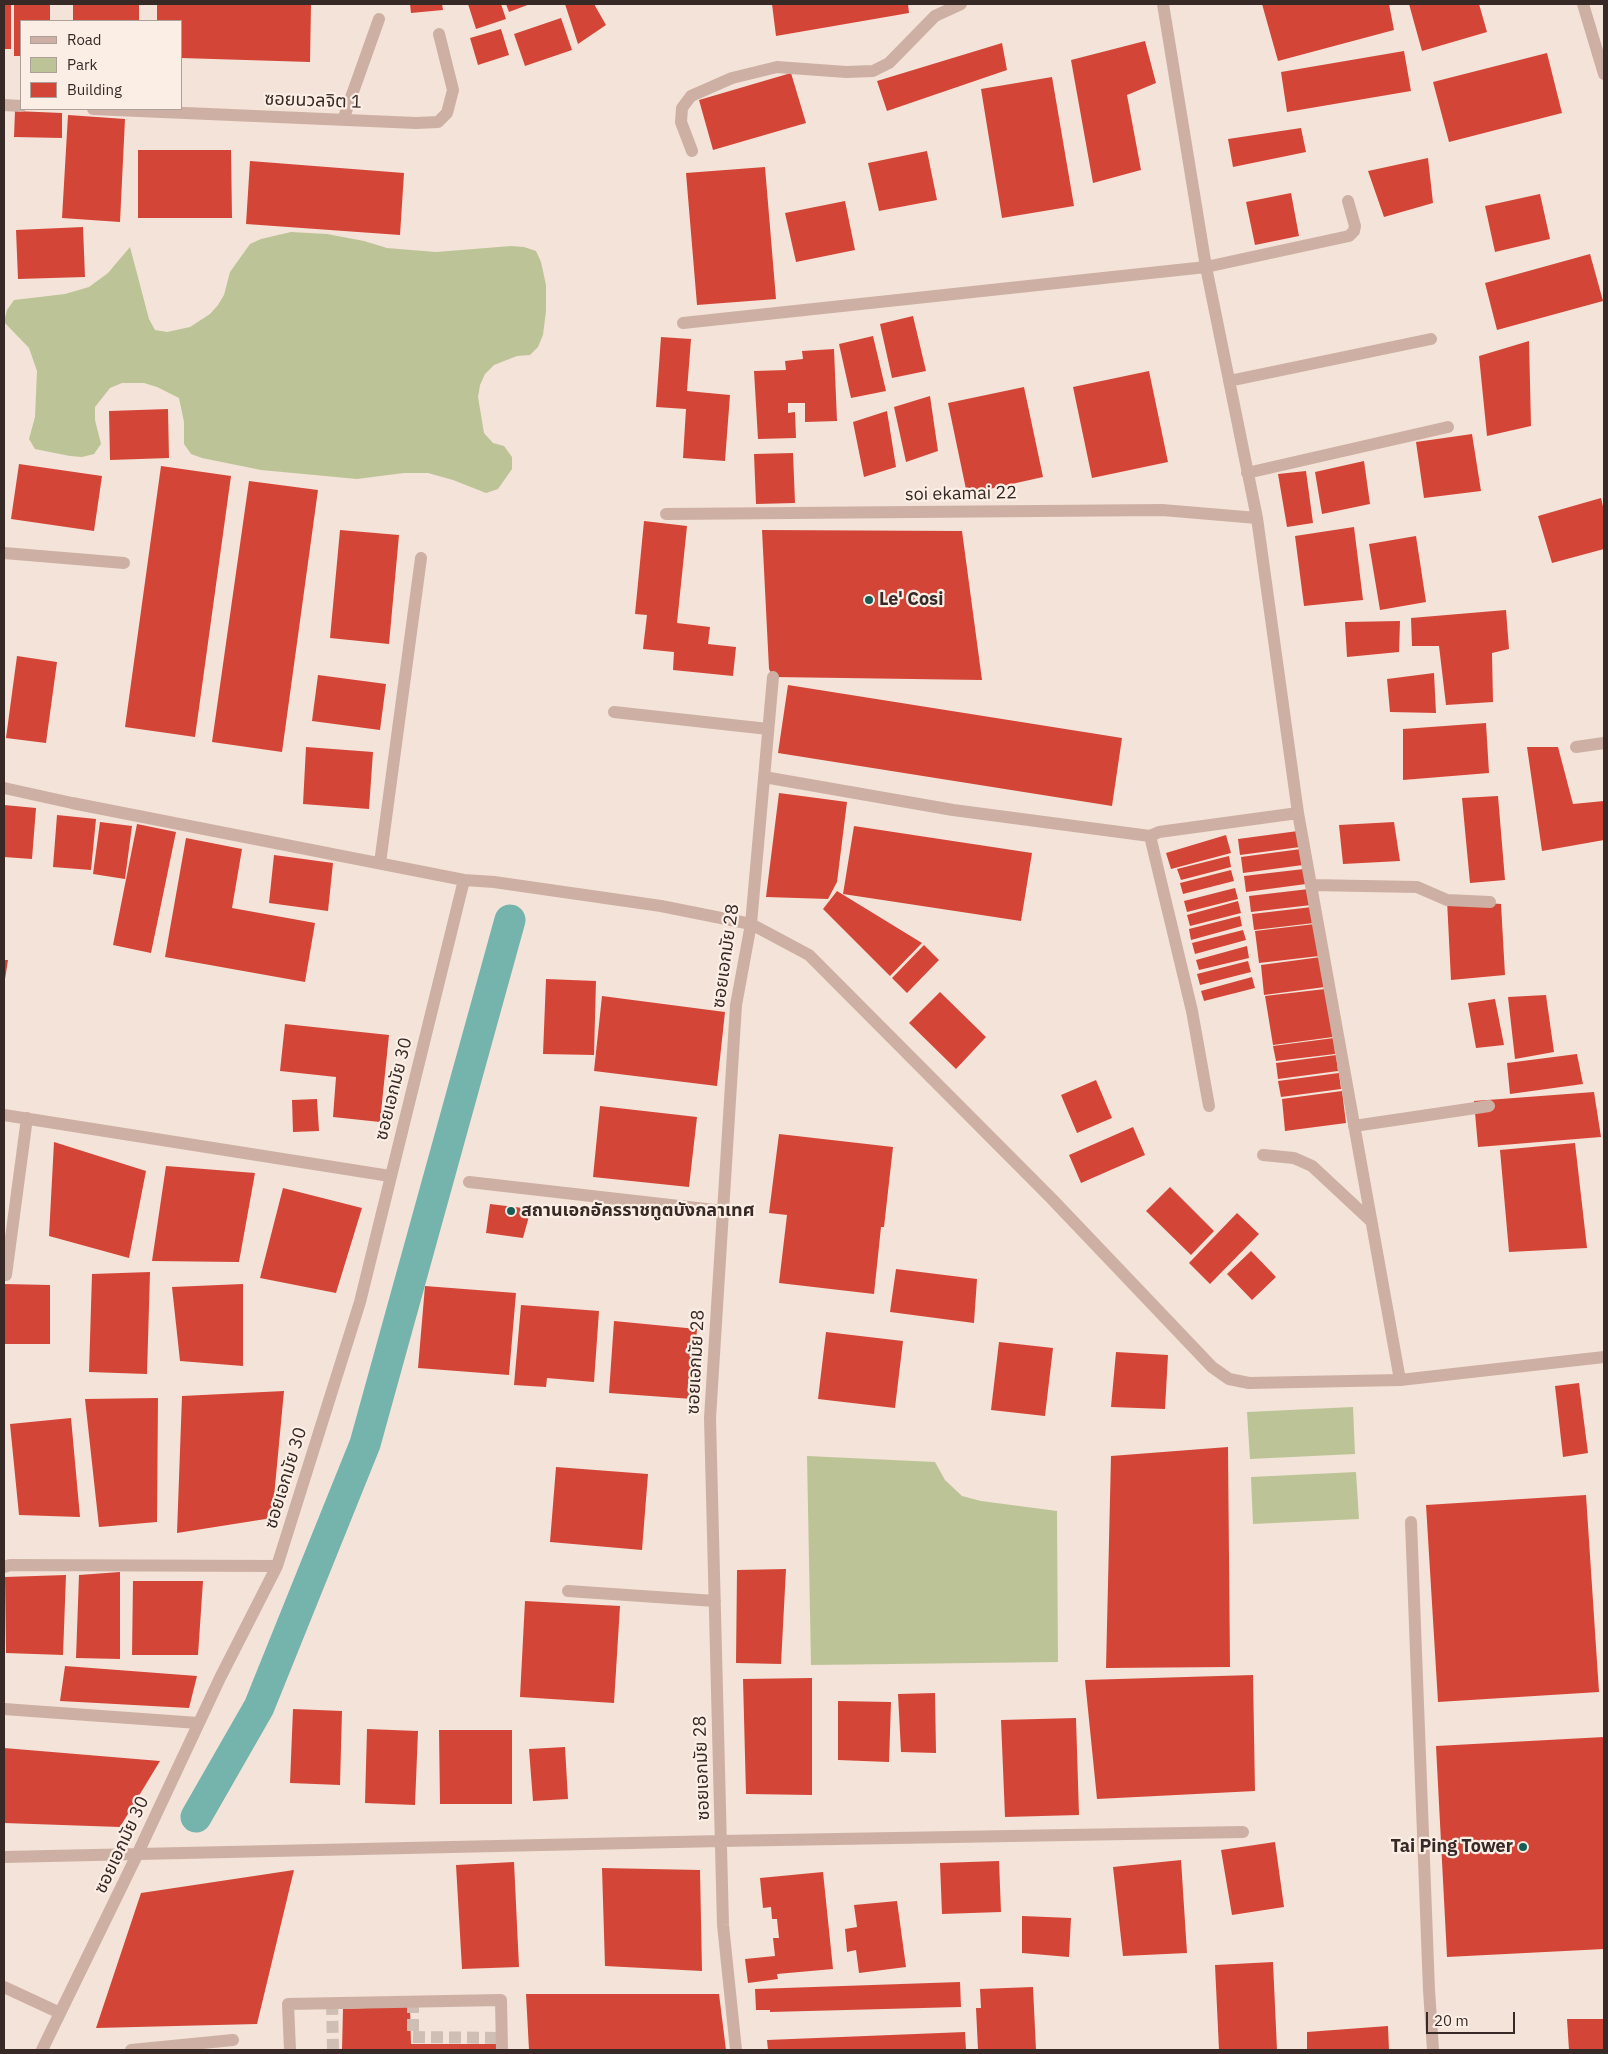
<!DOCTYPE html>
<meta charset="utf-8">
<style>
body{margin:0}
#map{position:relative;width:1608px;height:2054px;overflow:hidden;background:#f4e3d8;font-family:"IBM Plex Sans",sans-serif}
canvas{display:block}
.frame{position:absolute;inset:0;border:5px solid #372926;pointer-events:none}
.legend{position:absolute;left:20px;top:20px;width:162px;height:90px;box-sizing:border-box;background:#fbeee5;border:1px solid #ad9f99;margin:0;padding:6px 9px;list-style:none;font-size:15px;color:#372926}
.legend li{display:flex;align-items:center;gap:10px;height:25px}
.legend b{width:25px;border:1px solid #ad9f99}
.scale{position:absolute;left:1426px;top:2012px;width:89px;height:22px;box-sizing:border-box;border:2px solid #372926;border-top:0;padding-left:6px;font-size:15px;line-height:18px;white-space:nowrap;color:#372926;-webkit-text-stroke:4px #fbeee5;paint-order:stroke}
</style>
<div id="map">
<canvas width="1608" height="2054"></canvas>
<div class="frame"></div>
<ul class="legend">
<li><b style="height:6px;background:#cdb0a3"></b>Road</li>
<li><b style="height:14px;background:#bcc497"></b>Park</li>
<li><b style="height:14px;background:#d34637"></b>Building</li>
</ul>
<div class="scale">20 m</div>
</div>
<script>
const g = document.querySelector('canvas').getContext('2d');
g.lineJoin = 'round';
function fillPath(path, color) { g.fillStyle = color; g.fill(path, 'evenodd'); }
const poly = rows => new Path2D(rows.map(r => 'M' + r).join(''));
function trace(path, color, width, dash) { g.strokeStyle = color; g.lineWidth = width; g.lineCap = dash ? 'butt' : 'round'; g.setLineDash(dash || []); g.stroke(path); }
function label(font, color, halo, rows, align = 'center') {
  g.font = font + ' "IBM Plex Sans","Noto Sans Thai",sans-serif'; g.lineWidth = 4.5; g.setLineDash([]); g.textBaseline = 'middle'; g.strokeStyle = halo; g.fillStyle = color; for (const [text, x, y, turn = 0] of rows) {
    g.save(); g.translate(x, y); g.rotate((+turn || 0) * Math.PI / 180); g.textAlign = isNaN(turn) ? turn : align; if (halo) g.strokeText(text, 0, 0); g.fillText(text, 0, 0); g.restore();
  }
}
fillPath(poly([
 [291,232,327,234,364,241,387,248,436,252,511,246,524,247,536,251,541,262,546,285,546,311,543,335,538,347,530,355,517,356,494,365,485,374,480,385,478,397,484,433,493,443,504,446,512,457,512,469,498,489,486,493,453,480,428,473,404,473,357,479,261,470,202,458,191,454,184,444,184,422,179,398,157,387,144,383,122,383,110,388,95,407,95,420,101,444,94,454,82,457,70,456,35,449,29,439,35,417,37,371,29,348,4,322,7,310,14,300,65,294,89,287,108,273,130,247,149,319,155,330,167,332,190,327,210,314,218,305,224,295,230,272,250,244,261,239],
 [1353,1407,1355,1454,1250,1459,1247,1412],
 [807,1456,935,1462,945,1480,962,1496,981,1501,1057,1511,1058,1662,811,1665],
 [1356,1472,1359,1519,1253,1524,1251,1477]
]), '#bcc497');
trace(poly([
 [196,1817,259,1707,365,1444,510,920]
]), '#74b4ad', 31);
fillPath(poly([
 [4,4,11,4,11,49,4,49],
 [14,4,50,4,50,21,21,21,21,56,14,56],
 [73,4,139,4,139,21,73,21],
 [157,4,311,4,310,62,181,58,181,21,157,21],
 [410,4,442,4,443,10,411,13],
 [468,4,501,4,506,19,476,29],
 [506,4,530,4,509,12],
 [565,4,594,4,606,25,578,44],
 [772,4,908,4,909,13,776,36],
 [1262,4,1389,4,1394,30,1278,61],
 [1409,4,1479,4,1487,32,1422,51],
 [561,18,572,50,525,66,514,34],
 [501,29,509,55,478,65,470,38],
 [1145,41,1156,83,1127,95,1141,170,1093,183,1071,60],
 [1002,43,1007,70,887,111,877,81],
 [1404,51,1411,91,1287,112,1281,72],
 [1547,53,1562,113,1449,142,1433,82],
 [791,73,806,123,713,150,699,100],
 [1052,77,1074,206,1002,218,981,89],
 [15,111,62,113,62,138,14,137],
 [68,115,125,119,120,222,62,218],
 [1301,128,1306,152,1233,167,1228,139],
 [138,150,231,150,232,218,138,218],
 [927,151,937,200,879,211,868,163],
 [1428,158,1433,203,1384,217,1368,171],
 [250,161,404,173,400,235,246,224],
 [765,167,776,299,697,305,686,173],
 [1291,193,1299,236,1255,245,1246,202],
 [1540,194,1550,239,1495,252,1485,206],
 [845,201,855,250,796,262,785,213],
 [83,227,85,277,18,279,16,230],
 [1590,254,1603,301,1497,330,1485,283],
 [913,316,926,371,892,378,880,324],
 [873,336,886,391,851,398,839,344],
 [661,337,691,339,687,391,730,395,725,461,683,458,686,409,656,407],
 [1529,341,1531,426,1487,436,1479,356],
 [834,349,837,421,805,422,805,403,788,403,788,413,795,412,796,438,758,439,754,371,786,370,785,361,803,359,802,351],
 [1149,371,1168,462,1092,478,1073,387],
 [1024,387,1043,477,967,494,948,403],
 [930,396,938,451,906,462,894,407],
 [168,409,169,458,110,460,109,411],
 [887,411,896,467,864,477,853,422],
 [1472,434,1481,491,1424,498,1416,442],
 [793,453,795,503,756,504,754,454],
 [1364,461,1370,504,1322,514,1315,472],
 [19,464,102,476,94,531,11,519],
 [161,466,231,476,195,737,125,727],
 [1306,471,1313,523,1287,527,1278,474],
 [249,481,318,490,282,752,212,742],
 [1601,498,1604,511,1604,549,1552,563,1538,516],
 [644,521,687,526,677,623,710,627,708,644,736,647,733,676,673,670,674,652,643,649,647,615,635,614],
 [1354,527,1363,600,1304,606,1295,536],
 [340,530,399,535,389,644,330,638],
 [762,530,962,531,982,680,773,677,769,669],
 [1416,536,1426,602,1380,610,1369,544],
 [1506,610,1509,649,1492,653,1493,702,1446,705,1439,646,1412,646,1411,618],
 [1400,621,1399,652,1347,657,1345,622],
 [17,656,57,662,46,743,6,738],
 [1434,673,1436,713,1390,712,1387,679],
 [318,675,386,684,380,730,312,721],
 [788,685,1122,738,1112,806,778,753],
 [1486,723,1489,773,1403,780,1403,729],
 [306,747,373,752,369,809,303,804],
 [1527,747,1558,747,1573,804,1604,801,1604,840,1542,851],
 [779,793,847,802,837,882,828,899,766,897],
 [1498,796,1505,880,1470,883,1462,798],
 [4,805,36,808,32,859,4,857],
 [57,815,96,819,91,870,53,867],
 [100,822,132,826,125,879,93,874],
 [1394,822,1400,861,1343,864,1339,825],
 [137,824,176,832,151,953,113,945],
 [854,826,1032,853,1021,921,843,894],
 [1298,831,1300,847,1240,855,1238,839],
 [1226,835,1231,853,1171,869,1166,853],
 [186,838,242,849,232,908,315,923,305,982,165,957],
 [1301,849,1303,865,1243,873,1241,857],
 [274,855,333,863,328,911,269,903],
 [1229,856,1231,867,1181,880,1177,869],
 [1304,869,1306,884,1246,892,1244,876],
 [1231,870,1234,881,1183,894,1180,883],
 [1235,888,1238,899,1187,912,1184,901],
 [1309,889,1311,905,1251,912,1249,896],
 [837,891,922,943,890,976,823,909],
 [1447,900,1501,904,1505,975,1451,980],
 [1238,901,1241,913,1190,926,1187,915],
 [1312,907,1314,923,1254,930,1252,914],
 [1240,916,1242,926,1191,940,1189,929],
 [1315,924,1319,956,1259,963,1255,931],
 [1243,930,1246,940,1195,954,1192,943],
 [924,945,939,960,907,993,892,978],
 [1247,946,1249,958,1199,970,1196,960],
 [1321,957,1325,987,1264,995,1261,965],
 [4,960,8,960,5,979,4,979],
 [1248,961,1251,972,1200,985,1197,974],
 [1252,977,1255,988,1204,1001,1201,991],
 [546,979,596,981,594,1055,543,1054],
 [1325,989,1333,1037,1273,1045,1265,996],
 [940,992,986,1037,956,1069,909,1023],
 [1546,995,1554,1052,1515,1059,1508,997],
 [602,996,725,1012,717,1086,594,1071],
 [1495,999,1504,1045,1476,1048,1468,1003],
 [285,1024,389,1035,380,1122,333,1117,336,1077,280,1071],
 [1334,1038,1335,1054,1276,1061,1273,1046],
 [1577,1054,1583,1084,1510,1094,1507,1063],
 [1336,1055,1338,1071,1278,1079,1276,1063],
 [1339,1073,1341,1089,1281,1097,1278,1081],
 [1096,1080,1112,1118,1077,1133,1061,1095],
 [1342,1091,1346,1123,1285,1131,1282,1099],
 [1594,1092,1601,1137,1478,1147,1474,1101],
 [317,1099,319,1131,293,1132,292,1100],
 [600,1106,697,1117,689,1187,593,1177],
 [1133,1127,1145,1155,1081,1183,1069,1155],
 [779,1134,893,1147,884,1227,881,1227,874,1294,779,1283,787,1215,769,1213],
 [54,1142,146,1171,129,1258,49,1236],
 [1575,1143,1587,1248,1509,1252,1500,1150],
 [166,1166,255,1173,239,1262,152,1261],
 [1170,1187,1214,1231,1191,1255,1146,1211],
 [283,1188,362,1208,336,1293,260,1278],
 [490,1204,531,1209,523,1238,486,1233],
 [1237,1213,1259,1234,1210,1284,1189,1263],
 [1251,1251,1276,1277,1252,1300,1227,1274],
 [896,1269,977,1279,974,1323,890,1312],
 [150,1272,147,1374,89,1372,92,1274],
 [4,1284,50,1285,50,1344,4,1344],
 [243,1284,243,1366,180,1361,172,1287],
 [425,1286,516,1293,509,1375,418,1368],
 [521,1305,599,1311,594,1382,547,1378,546,1387,514,1385],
 [614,1321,697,1329,692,1399,609,1393],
 [826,1332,903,1341,895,1408,818,1399],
 [999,1342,1053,1348,1045,1416,991,1410],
 [1116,1352,1168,1355,1165,1409,1111,1407],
 [1579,1383,1588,1453,1563,1457,1555,1386],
 [284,1391,272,1518,177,1533,182,1396],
 [158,1398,157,1522,99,1527,85,1399],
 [71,1418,80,1517,19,1515,10,1424],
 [1228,1447,1230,1667,1106,1668,1111,1456],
 [556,1467,648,1474,642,1550,550,1542],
 [1586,1495,1599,1692,1438,1702,1426,1505],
 [786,1569,781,1664,736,1663,737,1570],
 [120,1572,120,1659,76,1658,79,1575],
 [66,1575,63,1655,6,1653,5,1577],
 [133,1581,203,1581,198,1655,132,1655],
 [525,1601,620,1606,614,1703,520,1697],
 [65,1666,197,1676,189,1708,60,1701],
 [1253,1675,1255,1791,1097,1799,1085,1680],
 [812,1678,812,1795,746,1794,743,1679],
 [935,1693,936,1753,901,1752,898,1694],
 [838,1701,891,1702,889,1762,838,1760],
 [293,1709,342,1711,340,1785,290,1783],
 [1076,1718,1079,1815,1005,1817,1001,1720],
 [367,1729,418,1731,415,1805,365,1803],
 [439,1730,512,1730,512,1804,440,1804],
 [1604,1737,1604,1949,1447,1957,1436,1746],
 [565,1747,568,1799,533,1801,529,1749],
 [4,1748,160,1761,120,1827,4,1823],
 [1275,1842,1284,1907,1232,1915,1221,1850],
 [1181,1860,1187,1953,1123,1956,1113,1867],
 [999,1861,1001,1912,942,1914,940,1863],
 [514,1862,519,1967,462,1969,456,1865],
 [602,1868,700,1870,702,1971,605,1966],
 [294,1870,257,2024,96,2028,141,1893],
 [823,1872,833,1969,777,1974,778,1979,748,1983,745,1959,775,1956,773,1938,779,1938,777,1919,772,1919,771,1907,763,1908,760,1878],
 [897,1901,906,1967,859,1973,856,1950,847,1952,845,1929,857,1927,854,1905],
 [1022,1916,1071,1918,1069,1957,1022,1953],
 [1273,1962,1277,2050,1219,2050,1215,1965],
 [960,1982,961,2007,770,2012,770,2010,756,2010,755,1989],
 [1033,1987,1036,2050,978,2050,976,2008,981,2008,980,1989],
 [526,1994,719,1994,726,2050,529,2050],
 [410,2006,411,2044,496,2044,496,2050,342,2050,343,2009],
 [1567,2019,1604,2019,1604,2050,1569,2050],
 [1388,2026,1389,2050,1307,2050,1307,2032],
 [965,2032,966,2050,768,2050,767,2040]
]), '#d34637');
trace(poly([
 [413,2001,413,2037,502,2038],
 [332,2003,333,2050]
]), '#cebeb4', 12, [12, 6]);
trace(poly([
 [1163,4,1206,267,1257,518,1298,813,1400,1380],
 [1583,4,1604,74],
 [4,105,21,106],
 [93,109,416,123,438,122,447,113,453,90,439,34],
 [343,120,379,19],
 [692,151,681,122,682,108,691,96,732,78,777,67,846,72,873,71,889,63,935,16,961,4],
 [683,323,1206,267,1349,236,1354,231,1355,226,1348,201],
 [1229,381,1431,339],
 [1247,473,1448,427],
 [666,514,1162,510,1257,518],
 [4,553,124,563],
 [614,712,768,729],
 [1576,747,1604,743],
 [764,777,953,810,1150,836],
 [4,788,72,803,464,880,494,882,661,906,751,924,809,955,1051,1198,1212,1367,1229,1379,1249,1383,1400,1380,1604,1357],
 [380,863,421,558],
 [1311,885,1417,887,1447,900,1490,902],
 [1209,1106,1192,1011,1150,836,1159,832,1298,813],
 [4,1115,390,1176],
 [1354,1126,1489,1106],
 [1263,1155,1294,1158,1312,1166,1371,1221],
 [469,1182,723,1211],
 [6,1275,27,1118],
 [1411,1522,1429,1990,1433,2050],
 [4,1567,10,1565,277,1566],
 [568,1591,715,1601],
 [4,1709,198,1723],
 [4,1857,721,1841,1243,1832],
 [4,1987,60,2013],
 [42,2050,137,1855,220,1678,277,1566,360,1302,464,880],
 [131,2050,233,2040],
 [290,2050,288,2004,501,2000,502,2050],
 [736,2050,723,1925,710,1418,736,1005,751,924,773,677]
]), '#cdb0a3', 12);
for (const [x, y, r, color] of [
 [869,600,5,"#175d57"],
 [511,1211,5,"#175d57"],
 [1523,1847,5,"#175d57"]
]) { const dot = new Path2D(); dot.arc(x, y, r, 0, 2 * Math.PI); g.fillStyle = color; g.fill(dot); trace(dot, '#fbeee5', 2); }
label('18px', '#372926', '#fbeee5', [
 ["ซอยนวลจิต 1",313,101,2],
 ["soi ekamai 22",961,494,-1],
 ["ซอยเอกมัย 28",726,956,-82],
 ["ซอยเอกมัย 30",394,1089,-76],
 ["ซอยเอกมัย 28",696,1362,-87],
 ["ซอยเอกมัย 30",286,1478,-73],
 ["ซอยเอกมัย 28",702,1768,-92],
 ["ซอยเอกมัย 30",122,1845,-65]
]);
label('bold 18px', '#372926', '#fbeee5', [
 ["Le' Cosi",879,600],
 ["สถานเอกอัครราชทูตบังกลาเทศ",521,1211],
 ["Tai Ping Tower",1513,1847,"right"]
], 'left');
</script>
